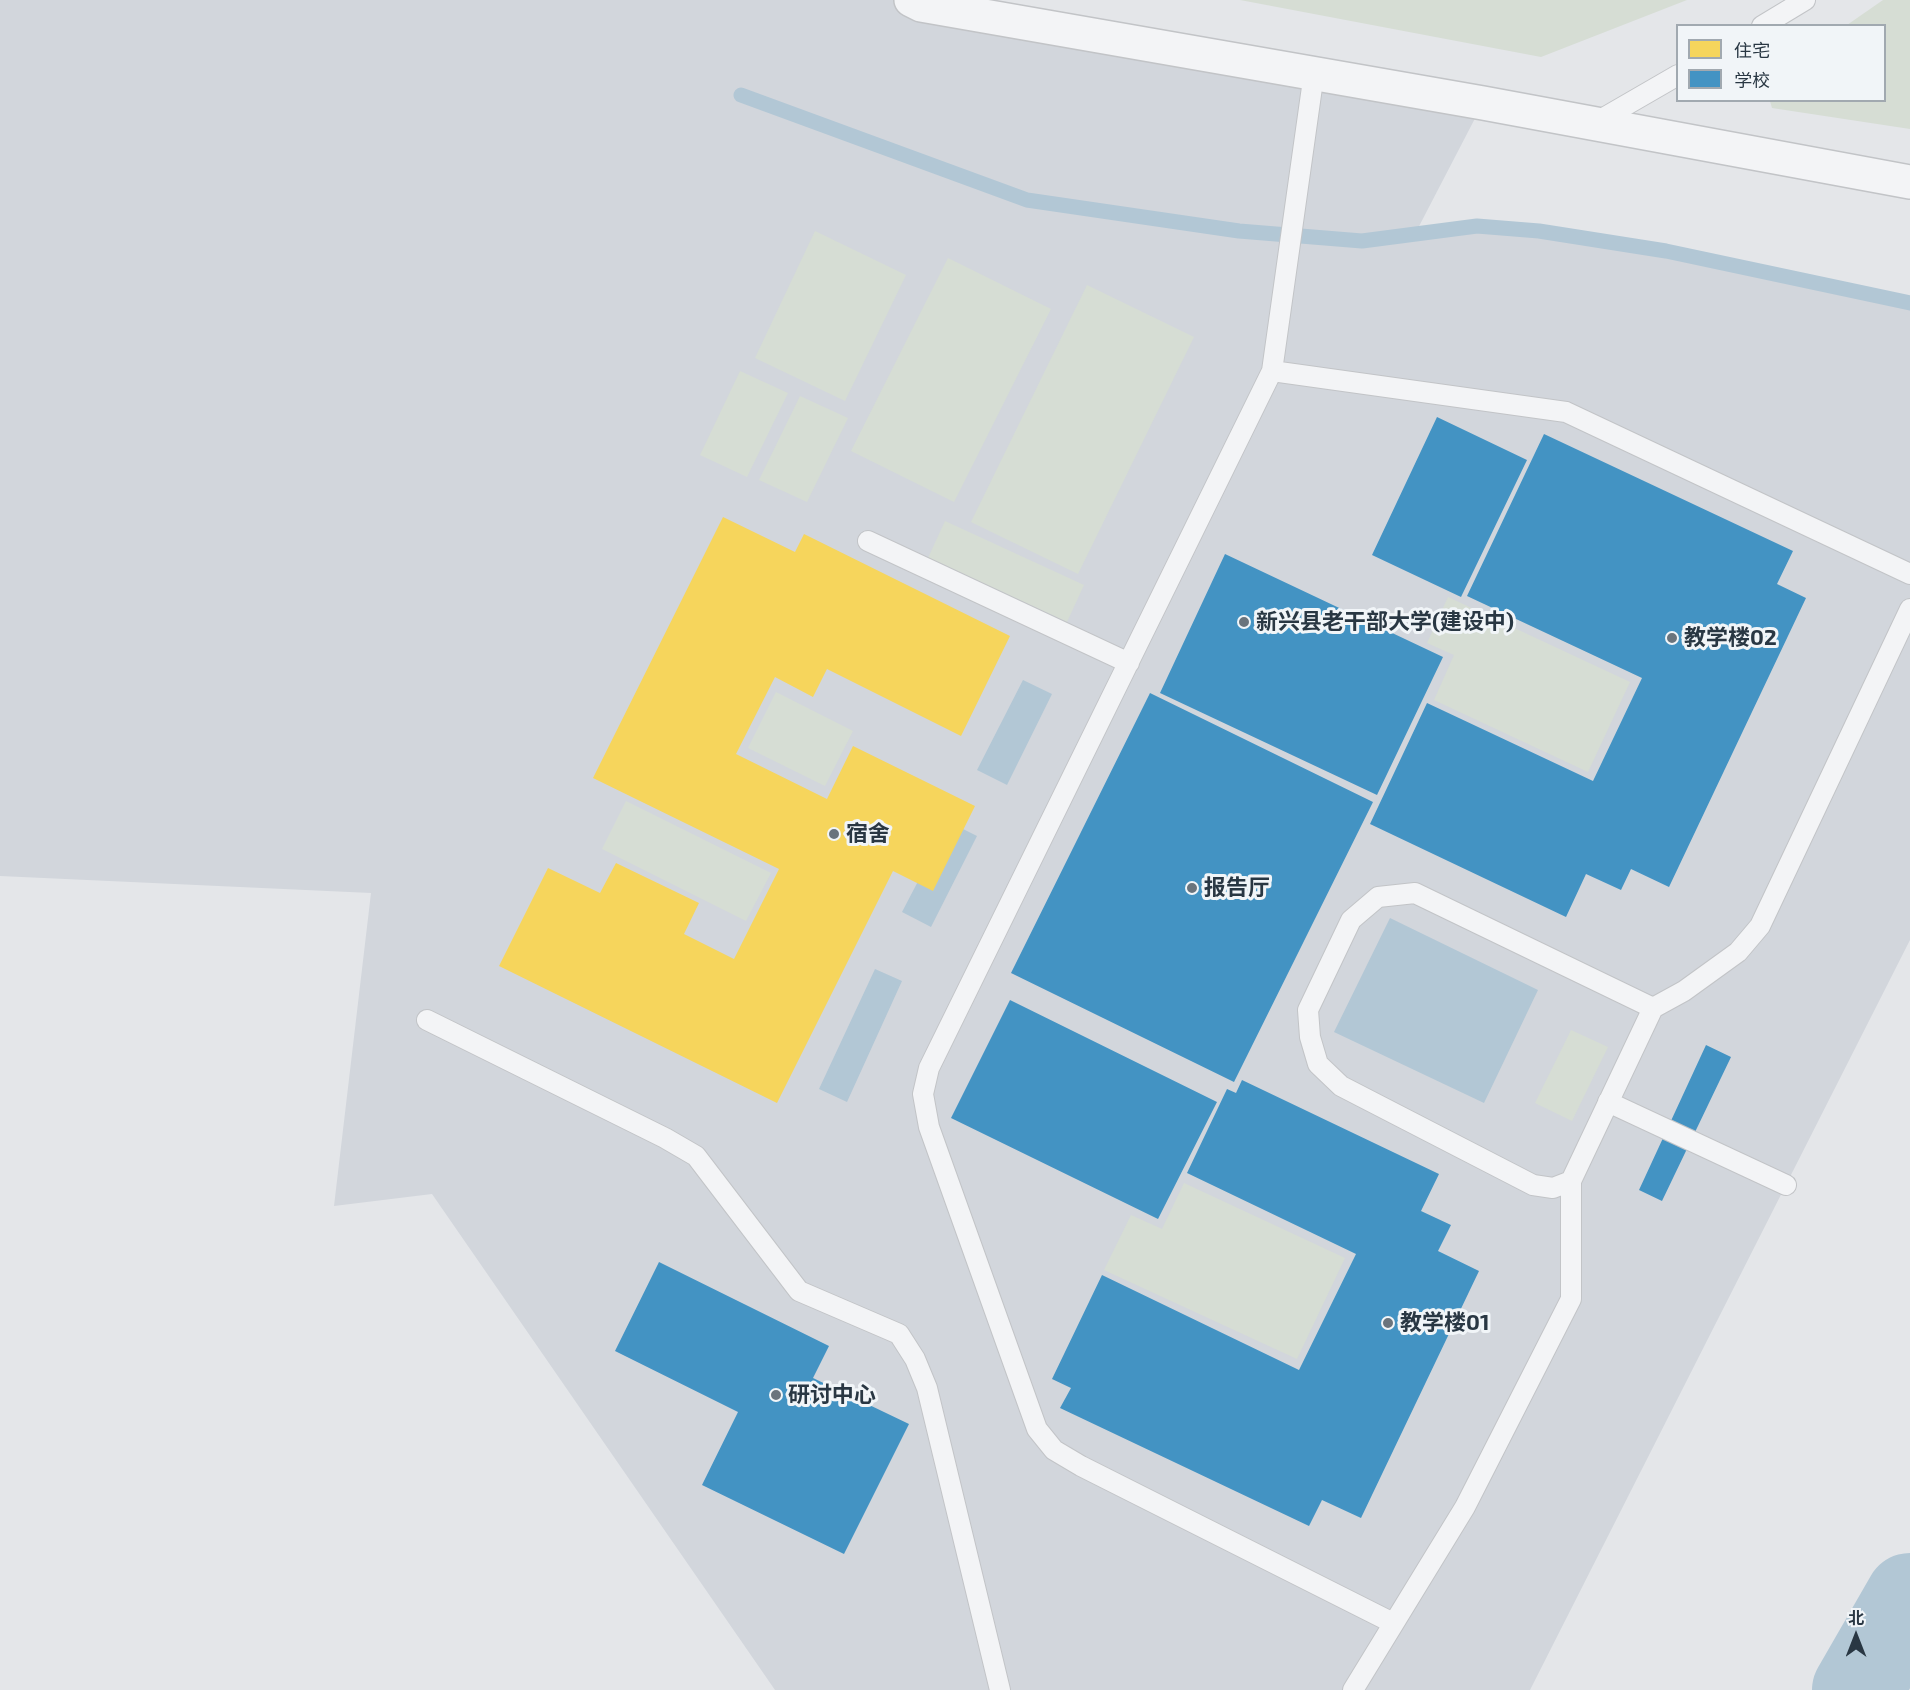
<!DOCTYPE html>
<meta charset="utf-8">
<style>
body{margin:0}
#map{position:relative;width:1910px;height:1690px;overflow:hidden;background:#e4e6e9;font-family:"Exo 2","Noto Sans SC",sans-serif}
canvas{display:block}
.legend{position:absolute;left:1676px;top:24px;width:210px;height:78px;box-sizing:border-box;background:#f1f5f8;border:2px solid #a1a9b0;margin:0;padding:8px 10px;list-style:none;font-size:18px;color:#293743}
.legend li{display:flex;align-items:center;gap:12px;height:30px}
.legend b{width:30px;border:2px solid #a1a9b0}
.north{position:absolute;left:1826px;top:1606px;width:60px;height:60px;-webkit-text-stroke:4px #f1f5f8;paint-order:stroke;rotate:0deg;font-size:16px;font-weight:700;line-height:24px;text-align:center;color:#293743}
.north::after{content:'';display:block;margin:auto;width:21px;height:27px;background:#293743;clip-path:polygon(50% 0,100% 100%,50% 72%,0 100%)}
</style>
<div id="map">
<canvas width="1910" height="1690"></canvas>
<ul class="legend">
<li><b style="height:16px;background:#f6d55c"></b>住宅</li>
<li><b style="height:16px;background:#4393c3"></b>学校</li>
</ul>
<div class="north">北</div>
</div>
<script>
const g = document.querySelector('canvas').getContext('2d');
g.lineJoin = 'round';
function fillPath(path, color) { g.fillStyle = color; g.fill(path, 'evenodd'); }
const poly = rows => new Path2D(rows.map(r => 'M' + r).join(''));
function trace(path, color, width, dash) { g.strokeStyle = color; g.lineWidth = width; g.lineCap = dash ? 'butt' : 'round'; g.setLineDash(dash || []); g.stroke(path); }
function label(font, color, halo, rows, align = 'center') {
  g.font = font + ' "Exo 2","Noto Sans SC",sans-serif'; g.lineWidth = 6; g.setLineDash([]); g.textBaseline = 'middle'; g.strokeStyle = halo; g.fillStyle = color; for (const [text, x, y, turn = 0] of rows) {
    g.save(); g.translate(x, y); g.rotate((+turn || 0) * Math.PI / 180); g.textAlign = isNaN(turn) ? turn : align; if (halo) g.strokeText(text, 0, 0); g.fillText(text, 0, 0); g.restore();
  }
}
fillPath(poly([
 [0,0,911,0,1483,103,1415,234,1477,226,1539,231,1666,251,1910,303,1910,940,1530,1690,775,1690,432,1194,334,1206,371,893,0,876]
]), '#d2d6dc');
fillPath(poly([
 [1240,0,1687,0,1541,57],
 [1883,0,1910,0,1910,129,1772,108,1770,101,1884,100,1884,26,1847,25],
 [815,231,906,275,845,401,755,358],
 [948,258,1051,309,954,502,851,451],
 [1087,285,1194,337,1078,574,971,522],
 [740,371,788,393,747,477,700,455],
 [800,396,848,418,807,502,759,480],
 [945,521,1084,585,1067,622,928,558],
 [1448,597,1630,682,1588,772,1434,700,1454,655,1427,643],
 [776,692,853,731,825,786,748,748],
 [626,801,771,873,746,921,602,849],
 [1571,1030,1608,1047,1572,1121,1535,1103],
 [1184,1183,1345,1258,1297,1359,1104,1270,1131,1215,1162,1229]
]), '#d6ddd4');
fillPath(poly([
 [1023,680,1052,694,1007,785,977,770],
 [949,822,977,836,931,927,902,912],
 [1390,918,1538,990,1484,1103,1334,1032],
 [875,969,902,981,847,1102,819,1089]
]), '#b2c7d5');
fillPath(poly([
 [723,517,795,552,804,534,1010,636,961,736,827,669,813,697,775,677,736,754,827,799,853,746,975,806,933,891,893,871,777,1103,499,966,548,868,600,893,616,863,699,903,684,934,734,959,779,869,593,778]
]), '#f6d55c');
fillPath(poly([
 [1437,417,1527,460,1461,597,1372,555],
 [1544,434,1793,551,1777,584,1806,598,1669,887,1631,869,1621,890,1586,874,1566,917,1370,824,1427,703,1593,781,1642,678,1467,596],
 [1225,554,1443,657,1377,795,1160,693],
 [1150,693,1373,802,1234,1082,1011,973],
 [1010,1000,1217,1102,1158,1219,951,1118],
 [1706,1045,1731,1057,1662,1201,1639,1190],
 [1242,1080,1439,1174,1421,1211,1451,1225,1438,1251,1479,1271,1361,1518,1322,1500,1309,1526,1060,1408,1071,1388,1052,1379,1102,1275,1299,1370,1356,1254,1187,1173,1227,1089,1236,1093],
 [659,1262,829,1346,813,1378,909,1424,844,1554,702,1485,738,1412,615,1351]
]), '#4393c3');
trace(poly([
 [741,95,1027,200,1239,231,1362,241,1477,226,1539,231,1666,251,1910,303]
]), '#b2c7d5', 15);
trace(poly([
 [1857,1690,1910,1598]
]), '#b2c7d5', 90);
const service = poly([
 [1762,26,1805,0],
 [1314,73,1272,371,929,1068,923,1094,929,1127,1037,1429,1054,1450,1081,1466,1393,1623],
 [1595,123,1678,75],
 [1272,371,1566,412,1910,574],
 [868,541,1129,663],
 [427,1020,665,1138,696,1156,799,1291,899,1334,915,1359,927,1388,1000,1690],
 [1608,1102,1786,1185],
 [1571,1181,1553,1188,1533,1185,1341,1086,1318,1064,1310,1037,1308,1010,1351,920,1378,897,1415,893,1653,1008],
 [1353,1690,1465,1507,1571,1299,1571,1181,1653,1008,1684,991,1738,952,1760,926,1910,609]
]);
const minor = poly([
 [911,0,921,5,1483,103,1910,182]
]);
trace(service, '#c2c4c7', 22);
trace(minor, '#c2c4c7', 36);
trace(service, '#f3f4f6', 20);
trace(minor, '#f3f4f6', 33);
for (const [x, y, r, color] of [
 [1244,622,6,"#6a747d"],
 [1672,638,6,"#6a747d"],
 [834,834,6,"#6a747d"],
 [1192,888,6,"#6a747d"],
 [1388,1323,6,"#6a747d"],
 [776,1395,6,"#6a747d"]
]) { const dot = new Path2D(); dot.arc(x, y, r, 0, 2 * Math.PI); g.fillStyle = color; g.fill(dot); trace(dot, '#f1f5f8', 2); }
label('bold 22px', '#293743', '#f1f5f8', [
 ["新兴县老干部大学(建设中)",1256,622],
 ["教学楼02",1684,638],
 ["宿舍",846,834],
 ["报告厅",1204,888],
 ["教学楼01",1400,1323],
 ["研讨中心",788,1395]
], 'left');
</script>
